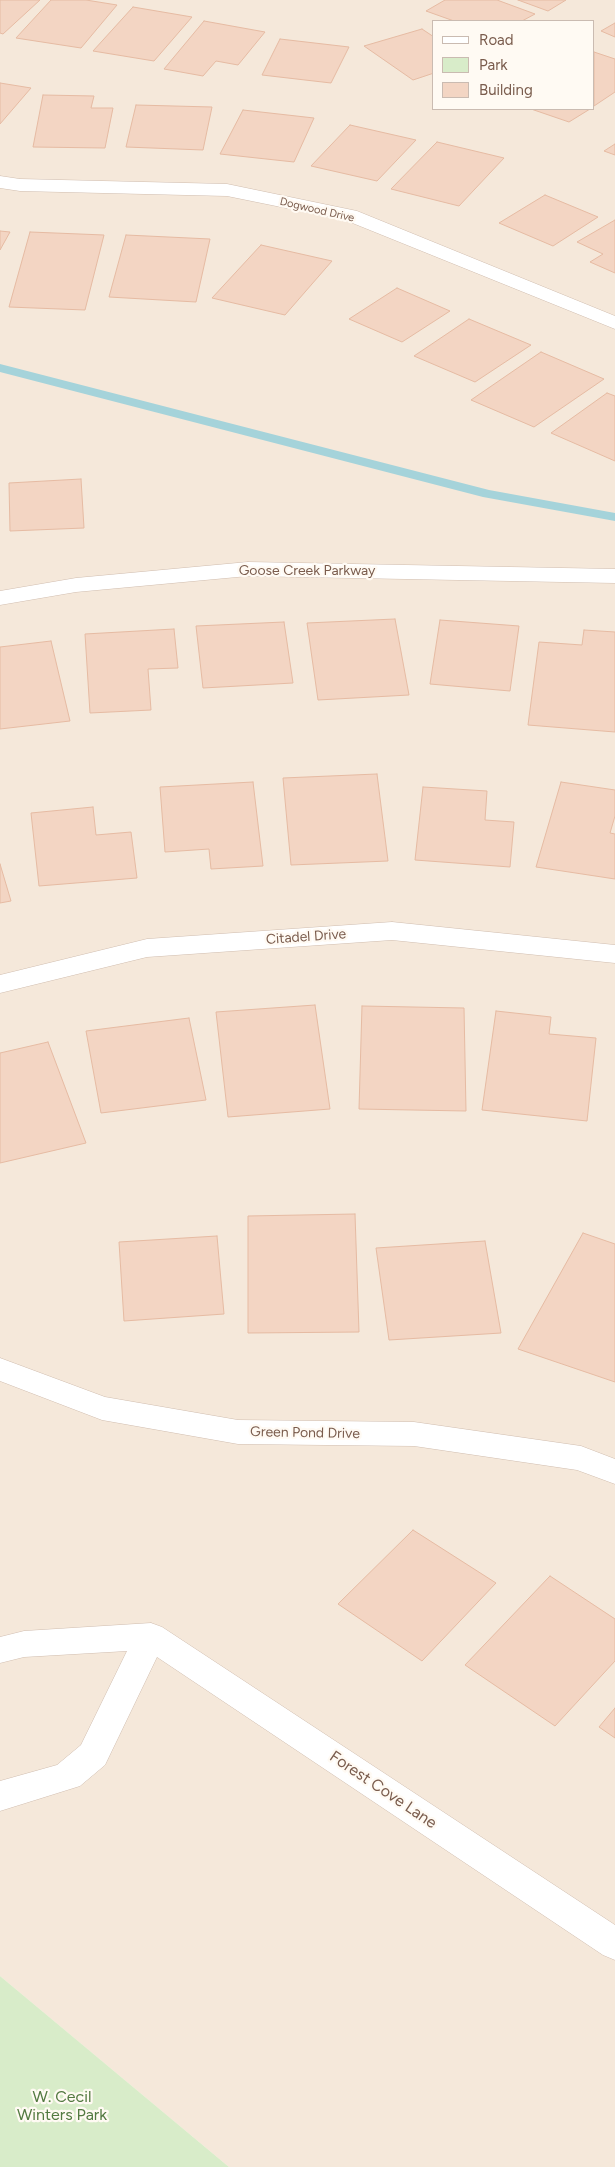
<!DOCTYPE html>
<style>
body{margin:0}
#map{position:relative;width:615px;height:2167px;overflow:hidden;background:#fdf6ec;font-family:Figtree,sans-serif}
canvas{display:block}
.legend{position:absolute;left:432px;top:20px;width:162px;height:90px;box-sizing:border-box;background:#fffaf3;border:1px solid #cabbb1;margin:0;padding:6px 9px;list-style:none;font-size:15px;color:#7a5c4d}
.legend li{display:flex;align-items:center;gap:10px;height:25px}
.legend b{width:25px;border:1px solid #cabbb1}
</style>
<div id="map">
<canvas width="615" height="2167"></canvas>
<ul class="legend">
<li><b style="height:6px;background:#fff"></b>Road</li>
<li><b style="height:14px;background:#d8ecc9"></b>Park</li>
<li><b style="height:14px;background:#f3d5c3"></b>Building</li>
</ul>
</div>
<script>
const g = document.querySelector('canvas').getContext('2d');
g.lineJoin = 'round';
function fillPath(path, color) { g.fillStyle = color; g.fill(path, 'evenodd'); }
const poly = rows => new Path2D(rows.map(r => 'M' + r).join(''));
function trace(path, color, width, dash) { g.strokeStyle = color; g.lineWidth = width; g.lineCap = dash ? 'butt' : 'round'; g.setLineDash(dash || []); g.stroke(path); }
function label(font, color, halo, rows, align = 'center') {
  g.font = font + ' Figtree,sans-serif'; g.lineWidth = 4.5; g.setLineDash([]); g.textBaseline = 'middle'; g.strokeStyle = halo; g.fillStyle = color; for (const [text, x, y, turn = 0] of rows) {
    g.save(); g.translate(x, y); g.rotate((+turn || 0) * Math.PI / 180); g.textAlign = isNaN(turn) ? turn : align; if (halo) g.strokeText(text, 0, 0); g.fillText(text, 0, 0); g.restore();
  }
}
fillPath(poly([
 [0,0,615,0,615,2167,229,2167,0,1976],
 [434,21,594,21,594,109,434,109]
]), '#f5e8da');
fillPath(poly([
 [0,1976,229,2167,0,2167]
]), '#d8ecc9');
fillPath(poly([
 [0,364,489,490,615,513,615,521,483,497,0,372,0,364]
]), '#a5d3da');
const building = poly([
 [0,0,40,0,3,34,0,33,0,0],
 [51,0,86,0,117,5,81,48,16,38,51,0],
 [445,0,497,0,535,14,522,21,454,21,426,11,445,0],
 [518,0,566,0,548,11,518,0],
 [133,7,192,17,154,61,93,51,133,7],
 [204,21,265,32,238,65,216,61,203,76,164,69,204,21],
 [615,23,615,37,601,31,615,23],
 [422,29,434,37,434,73,413,80,364,46,422,29],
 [280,39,349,47,331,83,262,75,280,39],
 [594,52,615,59,615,92,594,106,594,52],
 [0,83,31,88,0,124,0,83],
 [43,95,94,96,91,108,113,108,105,148,33,147,43,95],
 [136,105,212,107,203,150,126,147,136,105],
 [531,109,590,109,569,122,531,109],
 [243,110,314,118,294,162,220,154,243,110],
 [350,125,416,140,377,181,311,166,350,125],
 [437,142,504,158,459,206,391,189,437,142],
 [615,144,615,155,604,151,615,144],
 [545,195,598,217,553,246,499,223,545,195],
 [615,220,615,273,590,262,603,254,577,242,615,220],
 [0,231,10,232,0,250,0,231],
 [30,232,104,235,85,310,9,307,30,232],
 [126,235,210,239,196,302,109,297,126,235],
 [261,245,332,261,285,315,212,298,261,245],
 [397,288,450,311,402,342,349,319,397,288],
 [469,319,531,345,475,382,414,356,469,319],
 [541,352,604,379,534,427,471,400,541,352],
 [607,393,615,396,615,461,551,433,607,393],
 [81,479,84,528,10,531,9,483,81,479],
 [395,619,409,695,318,700,307,623,395,619],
 [440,620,519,626,510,691,430,684,440,620],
 [284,622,293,683,203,688,196,626,284,622],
 [174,629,178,668,148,669,151,710,90,713,85,634,174,629],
 [584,630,615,632,615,732,528,725,539,642,582,645,584,630],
 [51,641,70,721,0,729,0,647,51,641],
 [377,774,388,861,291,865,283,778,377,774],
 [253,782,263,866,211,869,209,849,165,852,160,787,253,782],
 [561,782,615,790,615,816,610,833,615,834,615,879,536,867,561,782],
 [423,787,487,791,485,820,514,822,510,867,415,860,423,787],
 [93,807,96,835,131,832,137,878,39,886,31,813,93,807],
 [0,864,11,901,0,903,0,864],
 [315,1005,330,1109,228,1117,216,1012,315,1005],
 [362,1006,464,1008,466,1111,359,1109,362,1006],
 [496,1011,551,1017,549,1034,596,1038,587,1121,482,1110,496,1011],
 [189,1018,206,1100,101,1113,86,1031,189,1018],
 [48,1042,86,1143,0,1163,0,1053,48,1042],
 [355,1214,359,1332,248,1333,248,1216,355,1214],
 [583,1233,615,1244,615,1382,518,1349,583,1233],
 [217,1236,224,1314,124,1321,119,1242,217,1236],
 [485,1241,501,1333,389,1340,376,1248,485,1241],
 [413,1530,496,1583,422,1661,338,1604,413,1530],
 [550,1576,615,1619,615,1661,555,1726,465,1665,550,1576],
 [615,1708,615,1738,599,1727,615,1708]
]);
fillPath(building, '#f3d5c3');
trace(building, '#e6bba3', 1);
const minor = poly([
 [0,176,20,179,227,184,357,211,615,316,615,329,345,220,227,196,20,191,0,188,0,176],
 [248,562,615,569,615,583,248,576,76,592,0,605,0,591,76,578,248,562],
 [392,922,615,945,615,963,392,940,147,957,0,993,0,975,147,939,392,922],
 [0,1358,105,1397,238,1420,414,1422,581,1446,615,1459,615,1484,577,1470,414,1446,238,1444,102,1420,0,1381,0,1358],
 [151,1623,162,1627,615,1925,615,1960,603,1955,157,1657,105,1765,80,1786,0,1811,0,1781,57,1765,81,1745,127,1651,24,1657,0,1663,0,1637,24,1631,151,1623]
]);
trace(minor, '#d1beb0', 1);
fillPath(minor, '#fff');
label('11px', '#7a5c4d', '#fffaf3', [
 ["Dogwood Drive",317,210,13]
]);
label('14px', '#7a5c4d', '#fffaf3', [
 ["Goose Creek Parkway",307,571],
 ["Citadel Drive",306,937,-4],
 ["Green Pond Drive",305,1433,1]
]);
label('16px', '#7a5c4d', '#fffaf3', [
 ["Forest Cove Lane",383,1790,34]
]);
label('16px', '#537a41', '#fffaf3', [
 ["W. Cecil",62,2097],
 ["Winters Park",62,2115]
]);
</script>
